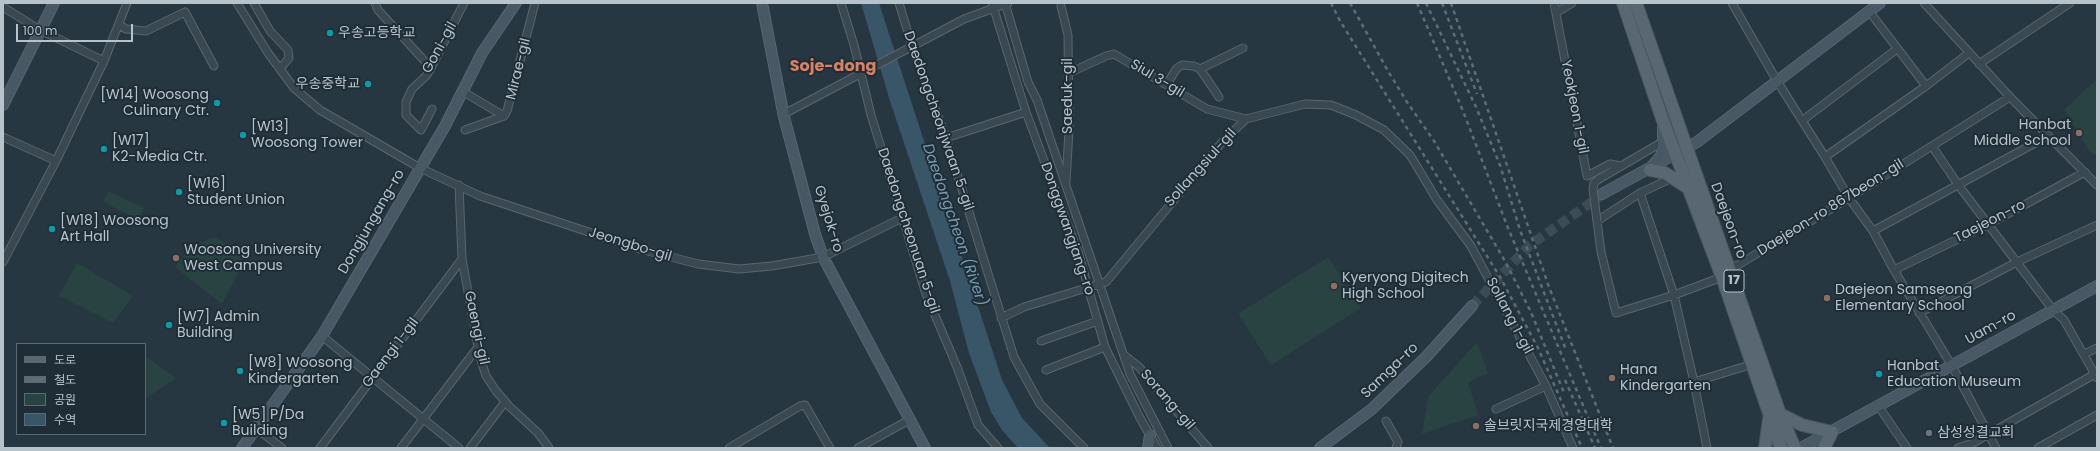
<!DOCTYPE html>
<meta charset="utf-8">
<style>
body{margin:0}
#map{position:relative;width:2100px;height:451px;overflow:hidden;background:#263742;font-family:Poppins,"Noto Sans KR",sans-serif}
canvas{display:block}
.frame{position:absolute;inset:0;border:4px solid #b7c3cb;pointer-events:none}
.legend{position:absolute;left:16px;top:343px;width:130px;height:92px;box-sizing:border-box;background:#1f2d37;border:1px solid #5c6972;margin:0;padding:5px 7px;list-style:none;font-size:12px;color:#b7c3cb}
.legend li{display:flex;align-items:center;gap:8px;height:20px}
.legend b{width:20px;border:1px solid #5c6972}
.scale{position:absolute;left:16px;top:24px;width:117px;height:18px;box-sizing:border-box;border:2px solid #b7c3cb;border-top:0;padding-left:5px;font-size:12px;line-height:14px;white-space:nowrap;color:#b7c3cb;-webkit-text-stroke:3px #1f2d37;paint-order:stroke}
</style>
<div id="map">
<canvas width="2100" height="451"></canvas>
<div class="frame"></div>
<ul class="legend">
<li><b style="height:5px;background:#586771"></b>도로</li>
<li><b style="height:5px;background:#5c6d78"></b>철도</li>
<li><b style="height:11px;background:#284341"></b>공원</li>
<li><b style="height:11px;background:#395669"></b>수역</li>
</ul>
<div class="scale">100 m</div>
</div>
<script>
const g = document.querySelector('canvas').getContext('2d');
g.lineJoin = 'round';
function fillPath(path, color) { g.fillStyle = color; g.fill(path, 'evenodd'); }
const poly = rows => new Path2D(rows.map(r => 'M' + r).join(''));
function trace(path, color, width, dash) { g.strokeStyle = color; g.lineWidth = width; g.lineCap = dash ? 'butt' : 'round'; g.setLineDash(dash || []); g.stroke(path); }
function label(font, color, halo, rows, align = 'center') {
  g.font = font + ' Poppins,"Noto Sans KR",sans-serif'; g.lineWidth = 4; g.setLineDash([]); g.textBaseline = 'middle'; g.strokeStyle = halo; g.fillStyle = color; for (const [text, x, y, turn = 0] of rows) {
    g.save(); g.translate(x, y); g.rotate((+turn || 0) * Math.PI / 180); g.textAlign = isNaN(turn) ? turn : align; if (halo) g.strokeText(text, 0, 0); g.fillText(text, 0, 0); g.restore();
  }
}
fillPath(poly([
 [2097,79,2097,157,2090,152,2064,110],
 [108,191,144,208,138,220,103,202],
 [215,237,239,252,244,257,244,262,222,304,175,267,179,260,200,243],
 [1328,257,1361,308,1271,365,1238,314],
 [77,263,133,296,113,323,59,296],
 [1477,342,1488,373,1468,382,1478,415,1422,434,1428,397],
 [145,356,176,378,145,399]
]), '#284341');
fillPath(poly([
 [861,3,879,3,1002,380,1022,418,1050,448,1018,448,1002,430,991,412,969,353,950,281,890,101]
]), '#395669');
trace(poly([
 [1472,306,1530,245,1602,195]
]), '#3c4c57', 10, [10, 5]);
const street = poly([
 [237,3,268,53,294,88,320,110,420,168,480,196,640,249,698,264,739,269,772,266,823,257,902,218],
 [254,3,270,31,288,50,289,58,280,69],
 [375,3,378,10,431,68],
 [841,3,854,45,871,115,926,294,957,367,978,425,998,448],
 [899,3,912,46,946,138,1014,357,1040,404,1084,448],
 [992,3,1026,112,1079,255,1105,347,1139,416,1157,448],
 [1005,3,1028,82,1037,100,1130,374,1168,448],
 [1554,3,1587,176,1610,164,1621,166],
 [1732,3,1777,81,1825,157,1849,198,1873,231,1894,270,1952,366,1996,448],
 [1924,3,2010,97,2097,185],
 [1061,6,1068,35,1069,130,1066,182],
 [3,7,40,30,104,61],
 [1869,11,1926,86],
 [1556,13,1572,3],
 [119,25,126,29,146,31,185,12,214,66],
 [1979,64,2070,3],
 [1200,69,1243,48],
 [1069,73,1106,56,1114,54,1207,109,1246,119],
 [1167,84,1177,68,1182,65,1194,66,1200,69,1219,97],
 [462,91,504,116],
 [432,109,421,130,406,115,406,102,412,89,426,76,431,68,464,3],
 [784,114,964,19,1008,3],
 [1803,120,1897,49],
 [465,130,504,116,507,111,535,3],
 [3,137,56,161],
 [946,138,1026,112],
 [1932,146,1959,186,2053,310,2064,320,2097,378],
 [1825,157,1926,86,1969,53],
 [1672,178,1640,193,1597,221,1601,252,1616,313,1674,295,1722,277],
 [1599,179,1664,141],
 [459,185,462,259,480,357,486,376,496,391,509,406,538,433,549,448],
 [1640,193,1674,295,1694,382,1753,364],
 [1873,231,2048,136],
 [3,262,56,161,104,61,127,3],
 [1729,268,1738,265,1849,198,2010,97],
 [1894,270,1989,224,2085,172],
 [1919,313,2017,262,2097,225],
 [1001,318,1024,307,1106,282,1223,141,1246,119,1305,104,1331,105,1356,115,1384,130,1410,155,1437,200,1471,246,1546,386,1573,448],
 [322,336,459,448],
 [1041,341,1098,321],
 [2084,354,2097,348],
 [1124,355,1139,367,1208,448],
 [1046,370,1105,347],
 [1694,382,1707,448],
 [1879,407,1907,448],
 [1496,409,1546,386],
 [1386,421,1398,442,1396,448],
 [257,429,282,448],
 [320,448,462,259],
 [401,448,478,347],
 [470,448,505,402],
 [729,448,800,406,805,405,830,448],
 [858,448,911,419],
 [1958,448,1973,443,2095,374],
 [2038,448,2097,415]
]);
const secondary = poly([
 [762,3,784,117,815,234,823,257,925,448],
 [3,105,54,3],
 [1653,165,1661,156,1663,147,1663,126],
 [1602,194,1697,142,1880,3],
 [242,448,322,336,445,126,482,53,516,3],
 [1148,448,1150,435],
 [1320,448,1372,409,1427,356,1472,306],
 [1801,448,2097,286]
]);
const primary = poly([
 [1623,3,1663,121,1722,277,1781,448],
 [1636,3,1780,414,1795,448],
 [1650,170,1665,173,1688,188],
 [1780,414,1802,425,1832,432,1824,448],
 [1765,448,1769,419]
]);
trace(street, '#58666f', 9);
trace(secondary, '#58666f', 12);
trace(primary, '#47545e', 14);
trace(street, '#3a4851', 7);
trace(secondary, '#485864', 10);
trace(primary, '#586771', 12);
trace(poly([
 [1331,3,1340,21,1500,277,1538,348,1582,448],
 [1350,3,1388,71,1407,102,1434,141,1505,261,1530,310,1565,395],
 [1417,3,1463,111,1508,228,1601,448],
 [1426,3,1476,107,1500,165,1520,230,1566,350],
 [1442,3,1477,94],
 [1451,3,1549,287,1613,448],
 [1565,380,1595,448]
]), '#5c6d78', 2.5, [4, 4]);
const streetBridge = poly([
 [1597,221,1593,189,1594,183,1599,179]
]);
trace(streetBridge, '#58666f', 9, []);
trace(streetBridge, '#3a4851', 7);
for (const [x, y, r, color] of [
 [330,33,4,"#0f9aa8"],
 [368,84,4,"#0f9aa8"],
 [217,103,4,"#0f9aa8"],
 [2079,133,4,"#8d6e63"],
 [243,135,4,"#0f9aa8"],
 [104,149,4,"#0f9aa8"],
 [179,192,4,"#0f9aa8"],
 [52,229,4,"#0f9aa8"],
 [176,258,4,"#8d6e63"],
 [1334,286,4,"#8d6e63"],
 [1827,298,4,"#8d6e63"],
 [169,325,4,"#0f9aa8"],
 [240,371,4,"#0f9aa8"],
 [1879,374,4,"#0f9aa8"],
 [1612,378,4,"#8d6e63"],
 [224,423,4,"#0f9aa8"],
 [1476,426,4,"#8d6e63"],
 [1929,433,4,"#6b7280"]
]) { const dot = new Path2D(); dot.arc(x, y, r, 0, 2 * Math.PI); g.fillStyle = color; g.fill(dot); trace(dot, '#1f2d37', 1.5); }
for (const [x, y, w] of [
 [1734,281,20]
]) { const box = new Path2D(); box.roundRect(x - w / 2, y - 11, w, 22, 3); g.fillStyle = '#1f2d37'; g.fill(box); trace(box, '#b7c3cb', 1); }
label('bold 13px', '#b7c3cb', null, [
 ["17",1734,281]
]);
label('14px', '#b7c3cb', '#1f2d37', [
 ["우송고등학교",338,33],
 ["우송중학교",360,84,"right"],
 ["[W14] Woosong",209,95,"right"],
 ["Culinary Ctr.",209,111,"right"],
 ["Hanbat",2071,125,"right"],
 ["Middle School",2071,141,"right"],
 ["[W13]",251,127],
 ["Woosong Tower",251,143],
 ["[W17]",112,141],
 ["K2-Media Ctr.",112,157],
 ["[W16]",187,184],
 ["Student Union",187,200],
 ["[W18] Woosong",60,221],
 ["Art Hall",60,237],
 ["Woosong University",184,250],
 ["West Campus",184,266],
 ["Kyeryong Digitech",1342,278],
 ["High School",1342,294],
 ["Daejeon Samseong",1835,290],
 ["Elementary School",1835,306],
 ["[W7] Admin",177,317],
 ["Building",177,333],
 ["[W8] Woosong",248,363],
 ["Kindergarten",248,379],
 ["Hanbat",1887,366],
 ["Education Museum",1887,382],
 ["Hana",1620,370],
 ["Kindergarten",1620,386],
 ["[W5] P/Da",232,415],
 ["Building",232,431],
 ["솔브릿지국제경영대학",1484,426],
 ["삼성성결교회",1937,433]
], 'left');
label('14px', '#b7c3cb', '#1f2d37', [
 ["Goni-gil",440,48,-61],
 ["Mirae-gil",519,69,-76],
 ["Siul 3-gil",1157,79,31],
 ["Saeduk-gil",1068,96,-90],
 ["Yeokjeon 1-gil",1574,107,79],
 ["Daedongcheonjwaan 5-gil",938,121,71],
 ["Sollangsiul-gil",1201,168,-48],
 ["Daejeon-ro 867beon-gil",1831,208,-32],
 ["Gyejok-ro",828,219,73],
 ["Daejeon-ro",1728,221,70],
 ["Dongjungang-ro",372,222,-60],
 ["Taejeon-ro",1990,222,-27],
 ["Donggwangjang-ro",1067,229,71],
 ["Daedongcheonuan 5-gil",908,231,72],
 ["Jeongbo-gil",630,245,17],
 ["Sollang 1-gil",1509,316,62],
 ["Gaengi-gil",476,328,78],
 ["Uam-ro",1991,328,-29],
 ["Gaengi 1-gil",391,353,-53],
 ["Samga-ro",1390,371,-44],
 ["Sorang-gil",1167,400,49]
]);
label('italic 15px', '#7799af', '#1f2d37', [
 ["Daedongcheon (River)",954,225,71]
]);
label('bold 16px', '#d78266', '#1f2d37', [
 ["Soje-dong",833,67]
]);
</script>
